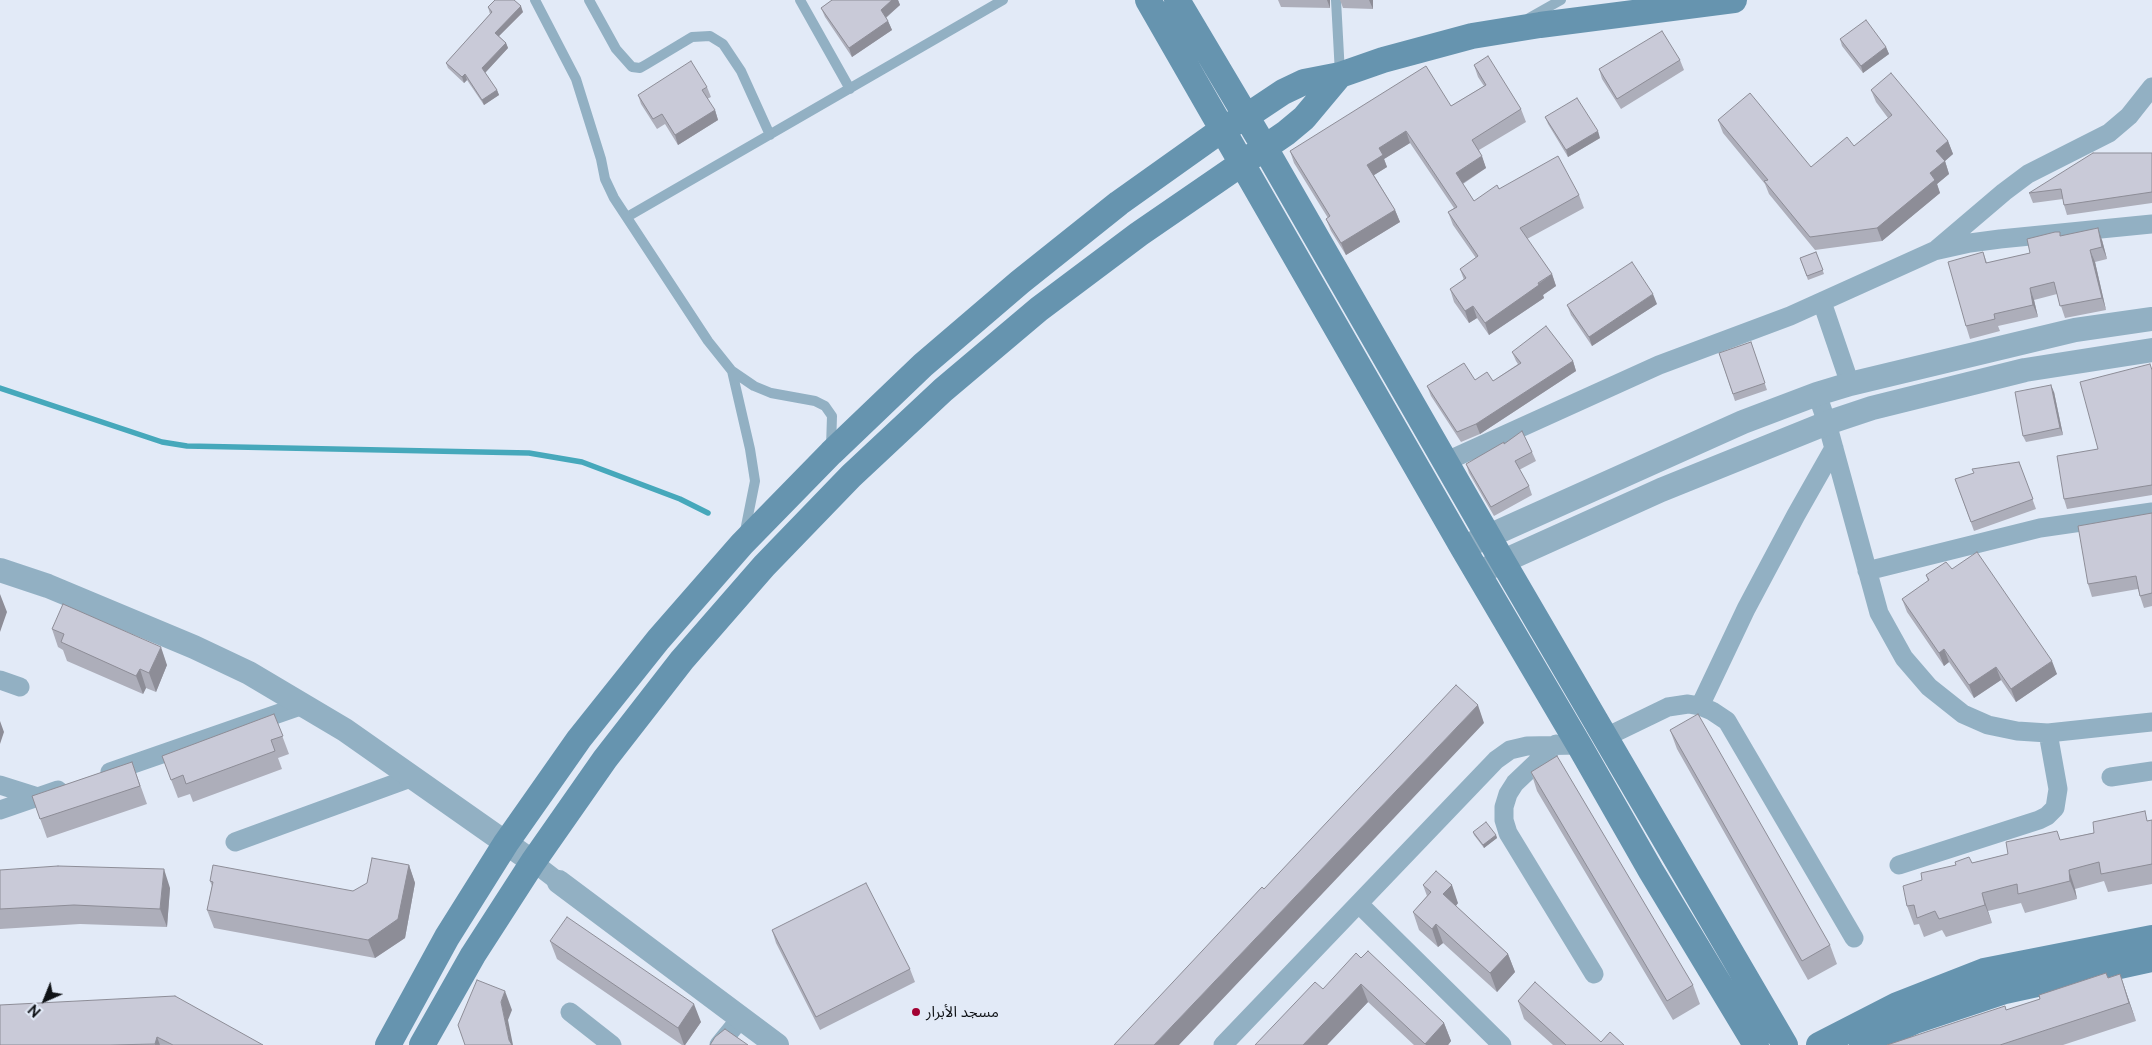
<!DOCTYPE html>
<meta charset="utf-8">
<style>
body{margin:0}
#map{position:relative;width:2152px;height:1045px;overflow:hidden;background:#e2eaf7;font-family:Raleway,sans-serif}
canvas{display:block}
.north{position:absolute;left:20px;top:975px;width:50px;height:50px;-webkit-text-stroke:4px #e2eaf7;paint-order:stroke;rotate:224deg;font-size:14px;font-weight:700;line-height:20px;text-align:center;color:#0f1216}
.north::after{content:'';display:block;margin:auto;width:18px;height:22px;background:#0f1216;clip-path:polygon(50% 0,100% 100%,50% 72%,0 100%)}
</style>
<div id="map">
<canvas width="2152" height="1045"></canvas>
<div class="north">N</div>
</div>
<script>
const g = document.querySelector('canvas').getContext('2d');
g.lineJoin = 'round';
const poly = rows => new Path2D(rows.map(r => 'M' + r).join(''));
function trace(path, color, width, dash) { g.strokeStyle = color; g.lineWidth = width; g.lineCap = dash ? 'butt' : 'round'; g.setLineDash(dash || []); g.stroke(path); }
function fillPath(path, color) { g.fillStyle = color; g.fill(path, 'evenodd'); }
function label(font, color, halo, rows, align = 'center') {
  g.font = font + ' Raleway,"Noto Sans Arabic",sans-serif'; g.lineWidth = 4; g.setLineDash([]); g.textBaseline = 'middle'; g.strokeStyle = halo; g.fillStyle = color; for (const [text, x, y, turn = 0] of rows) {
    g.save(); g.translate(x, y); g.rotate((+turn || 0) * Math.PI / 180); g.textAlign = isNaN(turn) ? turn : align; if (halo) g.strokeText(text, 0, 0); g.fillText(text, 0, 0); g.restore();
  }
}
trace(poly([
 [0,388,162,442,187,446,529,453,582,462,680,499,708,513]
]), '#46a8bb', 5.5);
trace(poly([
 [535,0,576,79,601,159,605,179,614,198,708,341,732,371,754,386,771,393,815,401,825,406,832,416,831,447],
 [589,0,616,49,632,67,640,68,647,64,692,37,710,36,723,44,741,71,770,135],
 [800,0,850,89],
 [1336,0,1340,74],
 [1529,18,1561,0],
 [627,217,1003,0],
 [732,371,750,449,755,481,745,531]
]), '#92b0c3', 10);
trace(poly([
 [1937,249,2004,192,2028,174,2109,133,2129,116,2152,87],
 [1822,302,1850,384],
 [1817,394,1827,423,1879,613,1904,658,1929,687,1963,714,1988,725,2017,731,2048,733,2152,722],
 [1447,461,1659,365,1790,316,1934,251,1970,243,2000,239,2152,224],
 [1867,571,2040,528,2152,512],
 [0,680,20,687],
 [1700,706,1746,609,1796,515,1834,448],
 [1606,737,1668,707,1688,704,1700,706,1712,711,1727,721,1854,938],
 [1556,744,1515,783,1508,794,1504,807,1504,820,1508,833,1594,974],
 [110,772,303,705],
 [2111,777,2152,771],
 [0,785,38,797],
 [0,810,58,790],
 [235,842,413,777],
 [533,862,559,882],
 [1899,865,2039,820,2047,816,2055,808,2058,789,2048,733],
 [1359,904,1502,1045],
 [570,1012,612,1045],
 [719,1045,741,1018],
 [1223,1045,1496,760,1510,750,1527,746,1579,745]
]), '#92b0c3', 19);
trace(poly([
 [1471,544,1743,422,1817,394,1850,384,2075,330,2152,319],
 [1486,569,1661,490,1827,423,1872,408,2025,370,2152,350],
 [0,570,48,586,194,647,249,673,345,730,533,862],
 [559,882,777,1045]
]), '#92b0c3', 24);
trace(poly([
 [1148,0,1463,548,1579,745,1651,871,1756,1045],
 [1177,0,1265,148,1503,562,1785,1045],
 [388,1045,447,937,506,843,579,739,658,640,742,544,831,453,923,365,1020,282,1119,203,1223,129,1247,116,1283,92,1304,82,1340,75,1383,60,1472,36,1540,25,1734,0],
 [422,1045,473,955,533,862,605,759,682,660,764,566,851,476,943,390,1039,309,1139,234,1286,133,1304,118,1340,75],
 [1819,1045,1897,1005,1984,971,2152,938],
 [1862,1045,1915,1021,2005,991,2152,959]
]), '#6694af', 26);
fillPath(poly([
 [832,0,898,0,900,5,886,18,888,21,892,30,852,57,825,17,821,8],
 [1278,0,1330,0,1330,8,1281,7],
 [1340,0,1373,0,1373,9,1343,8],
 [488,7,523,12,499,36,506,43,508,48,485,73,497,90,499,95,484,105,467,80,464,83,448,68,446,63,490,14],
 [1840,39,1886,47,1889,54,1863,73,1842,46],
 [1680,60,1684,70,1621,109,1602,79,1599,69],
 [1474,65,1521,109,1526,122,1479,150,1486,168,1463,184,1474,201,1499,189,1579,195,1584,208,1527,239,1552,274,1556,286,1543,295,1544,298,1489,335,1477,318,1469,323,1454,302,1450,289,1464,280,1460,269,1476,258,1453,225,1448,212,1454,208,1410,143,1384,159,1387,167,1374,175,1395,210,1400,222,1346,255,1331,231,1326,219,1328,218,1294,163,1290,151,1451,106,1484,86,1478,77],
 [707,87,711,97,707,99,715,110,718,120,678,145,665,124,657,129,641,104,638,95],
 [1871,90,1948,141,1953,154,1945,161,1949,174,1937,184,1940,193,1882,241,1815,250,1769,194,1765,184,1723,133,1718,120,1811,167,1854,146,1888,118,1876,102],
 [1545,117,1600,138,1568,157,1548,124],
 [2152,153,2152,203,2067,215,2064,205,2063,199,2033,203,2029,193],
 [2061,236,2102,240,2107,259,2095,262,2106,310,2065,318,2057,294,2034,300,2038,317,1998,326,2000,331,1970,339,1966,326,1983,252,1987,263,2030,253],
 [1816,252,1824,274,1808,280,1800,258],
 [1657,304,1592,346,1571,315,1567,305],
 [1751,342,1767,390,1735,401,1719,353],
 [1512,352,1573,361,1576,371,1480,434,1461,442,1431,396,1427,386,1475,380,1493,381,1518,364,1516,361],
 [2152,369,2152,495,2067,509,2064,499],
 [2054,392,2063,435,2026,442,2023,436],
 [1504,444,1532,452,1536,461,1519,470,1529,486,1532,495,1494,516,1469,473,1466,464],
 [2019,462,2036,509,1974,531,1955,479],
 [2152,513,2152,606,2144,608,2140,596,2138,589,2092,597,2088,584],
 [1952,569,2057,674,2016,702,2001,680,1974,698,1949,662,1944,666,1907,612,1902,599,1928,581,1926,575],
 [52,629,167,665,156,692,146,688,143,694,67,661,63,650,58,647],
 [274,714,289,754,278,758,282,769,193,802,190,794,178,798,162,756],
 [1670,730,1830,945,1837,964,1808,980,1677,749],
 [132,762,147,804,47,838,32,796],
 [1531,772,1693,985,1700,1004,1673,1020,1537,791],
 [2152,820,2152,884,2108,892,2104,881,2075,889,2077,899,2025,913,2021,903,1988,911,1992,923,1946,937,1942,930,1924,937,1919,924,1914,925,1907,906,1972,863,2008,854,2060,840],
 [1473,832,1496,835,1497,838,1484,848,1474,835],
 [409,865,415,883,405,938,375,958,214,928,207,910,212,886,210,881,353,891],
 [0,870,170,888,167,927,80,924,0,929],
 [1423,885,1458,903,1456,906,1508,954,1515,972,1497,992,1443,943,1438,947,1419,930,1413,912,1427,896],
 [772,930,910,969,915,982,820,1030,776,943],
 [550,941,701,1022,685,1045,682,1045,557,959],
 [1361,958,1444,1023,1451,1041,1448,1045,1414,1045,1368,1002,1327,1045,1255,1045],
 [2120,974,2136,1021,2063,1045,1887,1045,2007,1010],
 [1518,1001,1601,1042,1624,1045,1553,1045,1524,1019],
 [0,1005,263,1045,0,1045]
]), '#adaeba');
fillPath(poly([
 [892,0,898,0,900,5,884,19,881,10],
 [1327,0,1330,0,1330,8],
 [1369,0,1373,0,1373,9],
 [521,6,523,12,497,38,495,33],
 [888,21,892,30,852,57,849,48],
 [506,43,508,48,484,74,482,68],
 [1886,47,1889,54,1863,73,1861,66],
 [465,74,467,80,464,83,462,77],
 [497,90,499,95,484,105,482,100],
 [715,110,718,120,678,145,675,135],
 [1406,131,1410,143,1384,159,1387,167,1371,177,1367,165,1379,148],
 [1598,131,1600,138,1568,157,1566,150],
 [1948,141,1953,154,1945,161,1949,174,1937,184,1940,193,1882,241,1877,228,1930,173,1936,151],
 [1482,156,1486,168,1460,185,1456,173],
 [1395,210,1400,222,1346,255,1341,243],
 [2098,228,2102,240,2107,259,2102,247],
 [2090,250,2095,262,2106,310,2102,298],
 [1552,274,1556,286,1543,295,1544,298,1489,335,1485,323],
 [2030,288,2034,300,2038,317,2033,305],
 [1653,294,1657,304,1592,346,1589,337],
 [1473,306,1477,318,1469,323,1465,311],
 [1573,361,1576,371,1480,434,1476,424],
 [2051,385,2054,392,2063,435,2060,428],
 [0,594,7,612,0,632],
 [161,647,167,665,156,692,149,673],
 [1944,649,1949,662,1944,666,1939,653],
 [2052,661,2057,674,2016,702,2011,689],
 [1996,667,2001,680,1974,698,1969,685],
 [140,669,146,688,143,694,136,676],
 [1478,705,1484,723,1179,1045,1154,1045],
 [0,721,4,732,0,744],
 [1496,835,1497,838,1484,848,1483,845],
 [409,865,415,883,405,938,375,958,368,940],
 [164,869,170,888,167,927,160,909],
 [2069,870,2075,889,2077,899,2070,881],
 [1452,885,1458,903,1450,913,1443,894],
 [1982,893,1992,923,1985,905],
 [1436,924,1443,943,1438,947,1432,929],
 [1508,954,1515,972,1497,992,1490,973],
 [2120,974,2126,992,2136,1021,2129,1003],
 [1361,984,1368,1002,1327,1045,1303,1045],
 [505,991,512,1010,508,1020,513,1045,511,1045,509,1040,501,1002],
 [694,1004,701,1022,685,1045,684,1045,678,1028],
 [1444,1023,1451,1041,1448,1045,1426,1045,1425,1044],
 [157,1037,160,1045,155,1045,155,1044]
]), '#8d8d97');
const building = poly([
 [495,0,514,0,521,6,495,33,506,43,482,68,497,90,482,100,465,74,462,77,446,63,492,12,488,7,495,0],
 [832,0,892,0,881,10,888,21,849,48,821,8,832,0],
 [1866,20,1886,47,1861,66,1840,39,1866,20],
 [1662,31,1680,60,1617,99,1599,69,1662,31],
 [1488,56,1521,109,1472,140,1482,156,1456,173,1474,201,1497,185,1499,189,1558,156,1579,195,1520,228,1552,274,1538,283,1539,285,1485,323,1473,306,1465,311,1450,289,1466,278,1460,269,1478,256,1448,212,1457,207,1406,131,1379,148,1383,155,1367,165,1395,210,1341,243,1326,219,1330,216,1290,151,1426,66,1451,106,1486,85,1474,65,1488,56],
 [691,61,707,87,702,90,715,110,675,135,662,114,653,119,638,95,691,61],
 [1891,73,1948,141,1936,151,1945,161,1930,173,1935,180,1877,228,1810,237,1764,181,1768,180,1718,120,1750,93,1811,167,1847,137,1854,146,1892,115,1871,90,1891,73],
 [1577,98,1598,131,1566,150,1545,117,1577,98],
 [2093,153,2152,153,2152,192,2064,205,2061,189,2029,193,2093,153],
 [2098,228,2102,247,2090,250,2102,298,2060,306,2054,282,2030,288,2033,305,1994,314,1995,319,1966,326,1948,262,1983,252,1986,263,2030,253,2027,239,2055,232,2060,232,2060,236,2098,228],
 [1816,252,1823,270,1807,276,1800,258,1816,252],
 [1632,262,1653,294,1589,337,1567,305,1632,262],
 [1546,326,1573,361,1476,424,1457,432,1427,386,1464,363,1475,380,1487,372,1493,381,1521,363,1512,352,1546,326],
 [1751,342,1765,383,1733,394,1719,353,1751,342],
 [2150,364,2152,370,2152,485,2064,499,2057,456,2098,449,2080,382,2150,364],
 [2051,385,2060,428,2023,436,2015,392,2051,385],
 [1522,431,1532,452,1515,461,1529,486,1491,507,1466,464,1504,442,1504,444,1522,431],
 [2019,462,2033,499,1971,522,1955,479,1974,473,1972,469,2019,462],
 [2152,513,2152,593,2140,596,2136,576,2088,584,2078,526,2152,513],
 [1977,552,2052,661,2011,689,1996,667,1969,685,1944,649,1939,653,1902,599,1929,580,1926,575,1946,562,1952,569,1977,552],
 [63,604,161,647,149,673,140,669,136,676,61,642,64,634,52,629,63,604],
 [1456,685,1478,705,1154,1045,1114,1045,1262,887,1264,889,1456,685],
 [274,714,283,736,271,740,275,751,186,784,183,775,171,780,162,756,274,714],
 [1698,714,1830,945,1802,961,1670,730,1698,714],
 [1557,756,1693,985,1667,1001,1531,772,1557,756],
 [132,762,140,786,40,819,32,796,132,762],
 [2145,811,2147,821,2152,820,2152,864,2101,874,2099,862,2069,870,2070,881,2018,894,2017,884,1982,893,1985,905,1939,919,1935,911,1917,918,1914,905,1907,906,1903,886,1922,880,1921,873,1956,865,1955,862,1969,857,1972,863,2008,854,2006,842,2057,831,2060,840,2094,833,2093,822,2145,811],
 [1486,822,1496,835,1483,845,1473,832,1486,822],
 [372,858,409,865,398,919,368,940,207,910,213,882,210,881,213,865,353,891,367,883,372,858],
 [58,866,164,869,160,909,74,905,0,909,0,870,58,866],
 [1436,871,1452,885,1443,894,1508,954,1490,973,1436,924,1432,929,1413,912,1431,892,1423,885,1436,871],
 [866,883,910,969,816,1017,772,930,866,883],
 [567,917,694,1004,678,1028,550,941,567,917],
 [1368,951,1444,1023,1425,1044,1361,984,1303,1045,1255,1045,1315,982,1323,989,1356,953,1361,958,1368,951],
 [2106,973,2108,978,2120,974,2129,1003,2000,1045,1887,1045,2005,1006,2006,1010,2040,999,2039,995,2106,973],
 [477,980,505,991,501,1002,509,1040,512,1045,465,1045,458,1025,477,980],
 [1535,982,1601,1042,1610,1032,1624,1045,1566,1045,1518,1001,1535,982],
 [175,996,263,1045,173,1045,157,1037,155,1044,110,1045,0,1045,0,1005,175,996],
 [725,1029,748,1045,710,1045,715,1037,725,1029]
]);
fillPath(building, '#c9cad8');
trace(building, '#8d8d97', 1);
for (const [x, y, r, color] of [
 [916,1012,5,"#a20233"]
]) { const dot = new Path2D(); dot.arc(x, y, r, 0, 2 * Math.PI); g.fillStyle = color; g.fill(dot); trace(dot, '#e2eaf7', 2); }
label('15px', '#0f1216', '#e2eaf7', [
 ["مسجد الأبرار",926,1012]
], 'left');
</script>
